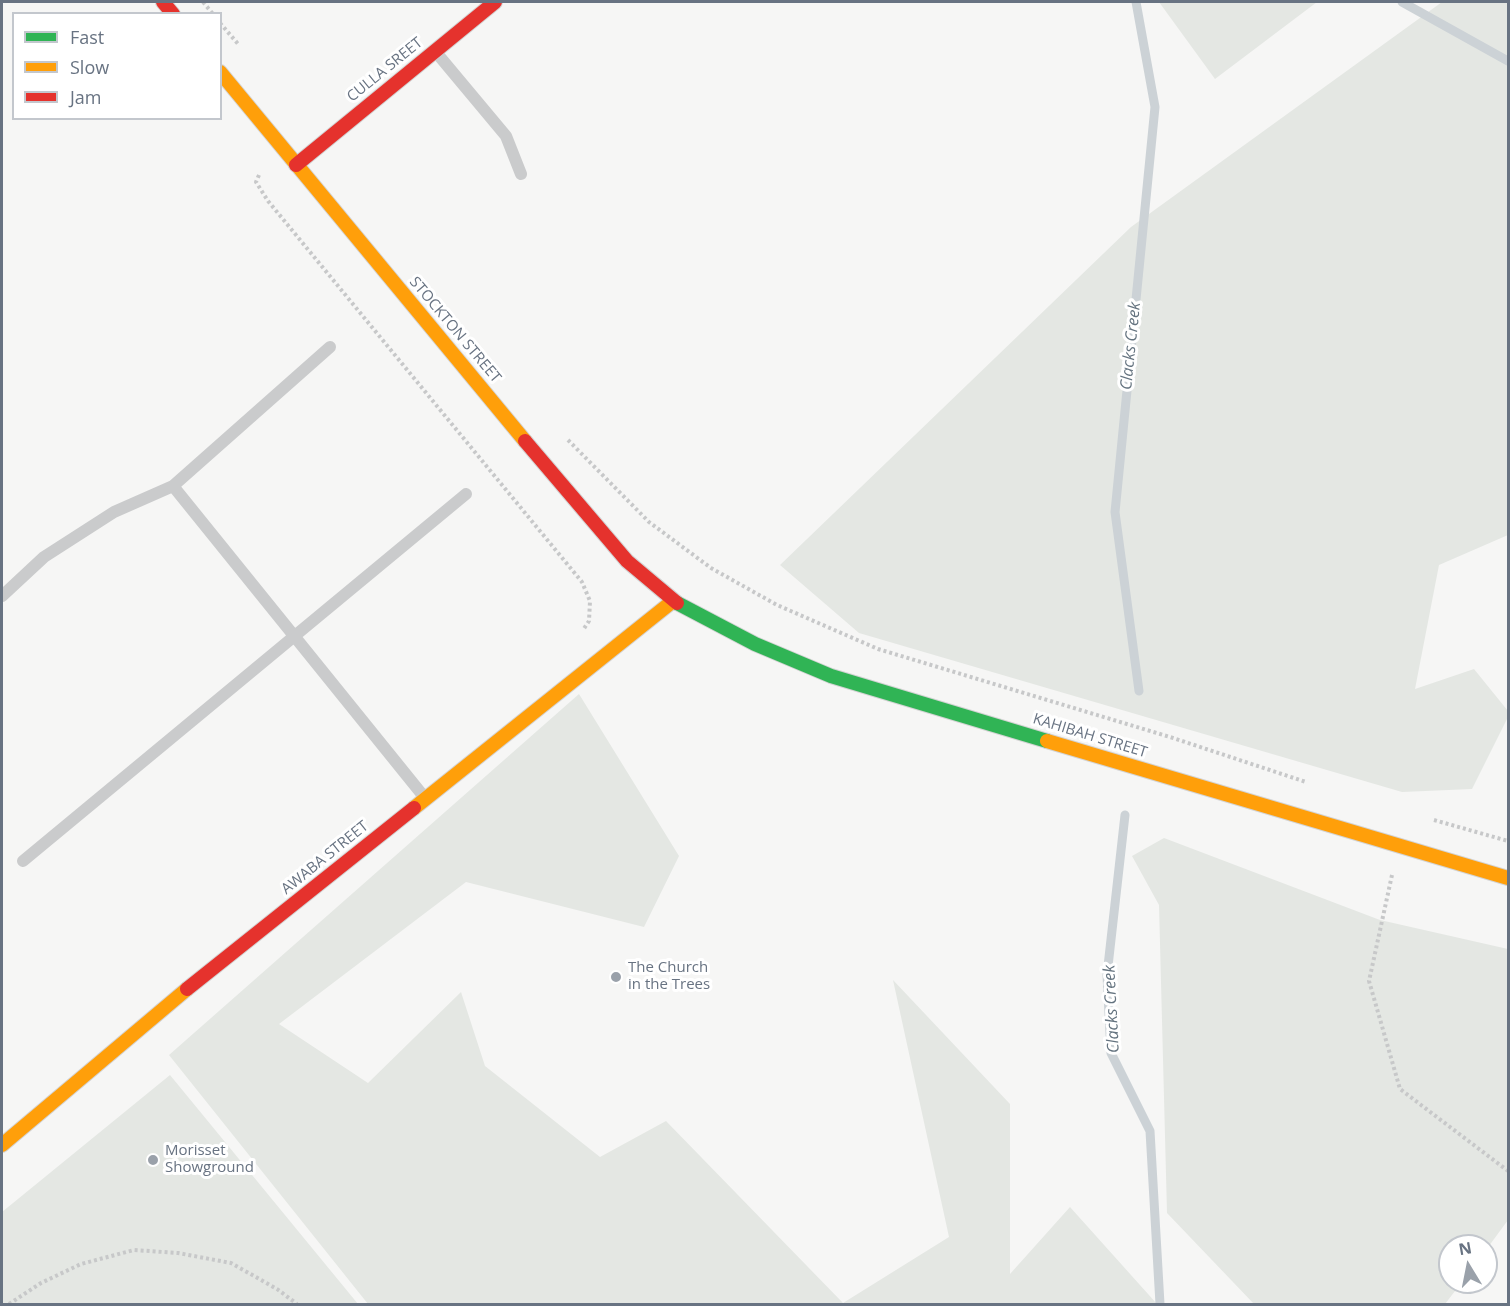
<!DOCTYPE html>
<style>
body{margin:0}
#map{position:relative;width:1510px;height:1306px;overflow:hidden;background:#f6f6f5;font-family:"Open Sans",sans-serif}
canvas{display:block}
.frame{position:absolute;inset:0;border:3px solid #687382;pointer-events:none}
.legend{position:absolute;left:12px;top:12px;width:210px;height:108px;box-sizing:border-box;background:#fff;border:2px solid #c3c7cd;margin:0;padding:8px 10px;list-style:none;font-size:18px;color:#687382}
.legend li{display:flex;align-items:center;gap:12px;height:30px}
.legend b{width:30px;border:2px solid #c3c7cd}
.north{position:absolute;left:1438px;top:1234px;width:60px;height:60px;box-sizing:border-box;background:#fff;border:2px solid #c3c7cd;border-radius:50%;rotate:350deg;font-size:16px;font-weight:700;line-height:24px;text-align:center;color:#687382}
.north::after{content:'';display:block;margin:auto;width:21px;height:27px;background:#9aa1aa;clip-path:polygon(50% 0,100% 100%,50% 72%,0 100%)}
</style>
<div id="map">
<canvas width="1510" height="1306"></canvas>
<div class="frame"></div>
<ul class="legend">
<li><b style="height:8px;background:#30b455"></b>Fast</li>
<li><b style="height:8px;background:#ff9f0a"></b>Slow</li>
<li><b style="height:8px;background:#e5322d"></b>Jam</li>
</ul>
<div class="north">N</div>
</div>
<script>
const g = document.querySelector('canvas').getContext('2d');
g.lineJoin = 'round';
function fillPath(path, color) { g.fillStyle = color; g.fill(path, 'evenodd'); }
const poly = rows => new Path2D(rows.map(r => 'M' + r).join(''));
function trace(path, color, width, dash) { g.strokeStyle = color; g.lineWidth = width; g.lineCap = dash ? 'butt' : 'round'; g.setLineDash(dash || []); g.stroke(path); }
function label(font, color, halo, rows, align = 'center') {
  g.font = font + ' "Open Sans",sans-serif'; g.lineWidth = 6; g.setLineDash([]); g.textBaseline = 'middle'; g.strokeStyle = halo; g.fillStyle = color; for (const [text, x, y, turn = 0] of rows) {
    g.save(); g.translate(x, y); g.rotate((+turn || 0) * Math.PI / 180); g.textAlign = isNaN(turn) ? turn : align; if (halo) g.strokeText(text, 0, 0); g.fillText(text, 0, 0); g.restore();
  }
}
fillPath(poly([
 [1159,2,1317,2,1215,79],
 [1442,2,1508,2,1508,535,1439,565,1415,689,1474,669,1508,711,1508,717,1472,789,1402,792,859,633,780,565,1131,227],
 [579,694,679,856,644,927,466,882,279,1024,368,1083,461,992,485,1066,600,1157,666,1121,843,1303,949,1237,893,980,1010,1104,1010,1274,1070,1207,1157,1304,368,1304,169,1055],
 [1164,838,1380,920,1508,949,1508,1220,1486,1250,1486,1246,1450,1246,1450,1282,1462,1282,1445,1304,1254,1304,1167,1213,1159,905,1132,856],
 [170,1075,358,1304,2,1304,2,1212]
]), '#e4e7e3');
trace(poly([
 [1136,2,1155,107,1115,512,1139,691],
 [1402,2,1508,61],
 [1125,815,1107,975,1111,1053,1150,1131,1160,1304]
]), '#ccd2d6', 9);
const fast = poly([
 [677,603,755,644,831,676,1047,741]
]);
const slow = poly([
 [220,72,525,441],
 [1047,741,1508,878],
 [414,808,673,601],
 [2,1145,187,989]
]);
const jam = poly([
 [163,2,173,14],
 [296,165,495,2],
 [525,441,627,561,677,603],
 [187,989,414,808]
]);
trace(fast, '#d3d3d3', 16);
trace(slow, '#d3d3d3', 16);
trace(jam, '#d3d3d3', 16);
trace(poly([
 [203,2,213,14],
 [220,23,239,45],
 [259,175,256,182,268,201,582,582,590,601,589,621,583,630],
 [568,440,649,522,711,568,777,605,878,649,1170,737,1306,782],
 [1434,820,1508,841],
 [1392,875,1369,981,1400,1089,1508,1171],
 [9,1304,41,1283,81,1264,134,1250,178,1253,231,1263,277,1289,297,1304]
]), '#c7c8c9', 4, [3, 3]);
trace(poly([
 [435,51,506,136,521,174],
 [173,486,425,798],
 [2,596,44,557,114,512,173,486,330,347],
 [23,861,466,494]
]), '#cacbcc', 12);
trace(fast, '#30b455', 14);
trace(slow, '#ff9f0a', 14);
trace(jam, '#e5322d', 14);
for (const [x, y, r, color] of [
 [616,977,6,"#9aa1aa"],
 [153,1160,6,"#9aa1aa"]
]) { const dot = new Path2D(); dot.arc(x, y, r, 0, 2 * Math.PI); g.fillStyle = color; g.fill(dot); trace(dot, '#fff', 2); }
label('15px', '#687382', '#fff', [
 ["CULLA SREET",385,70,-39],
 ["STOCKTON STREET",455,330,50],
 ["KAHIBAH STREET",1090,736,17],
 ["AWABA STREET",325,858,-39]
]);
label('15px', '#687382', '#fff', [
 ["The Church",628,968],
 ["in the Trees",628,985],
 ["Morisset",165,1151],
 ["Showground",165,1168]
], 'left');
label('italic 16px', '#64737f', '#fff', [
 ["Clacks Creek",1131,346,-84],
 ["Clacks Creek",1112,1009,-93]
]);
</script>
